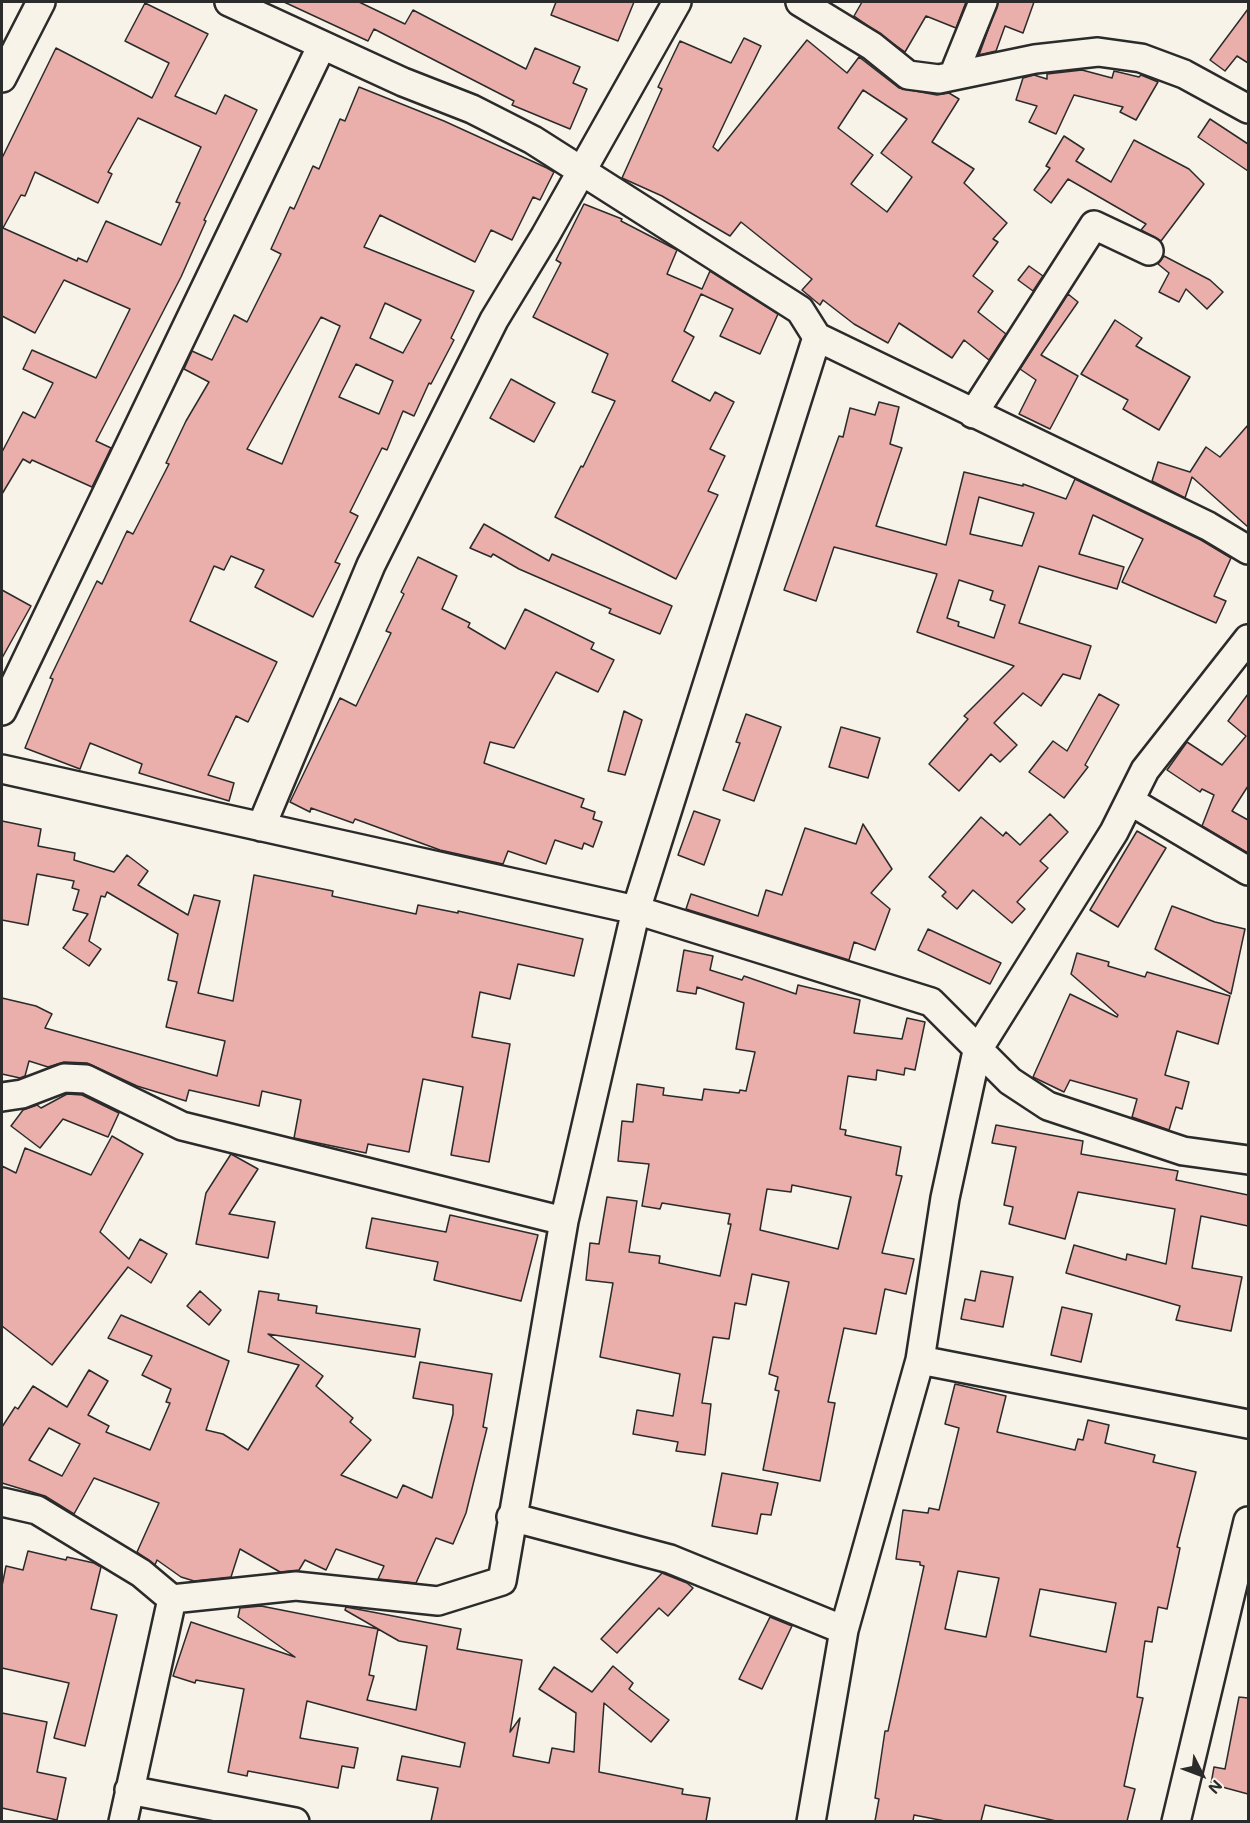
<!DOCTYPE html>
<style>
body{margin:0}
#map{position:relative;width:1250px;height:1823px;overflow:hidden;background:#f7f3e8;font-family:Mali,sans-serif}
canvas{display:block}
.frame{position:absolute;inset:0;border:3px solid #2b2b2b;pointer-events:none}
.north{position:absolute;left:1172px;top:1745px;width:60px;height:60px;-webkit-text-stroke:4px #f7f3e8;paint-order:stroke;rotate:132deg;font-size:16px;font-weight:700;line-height:24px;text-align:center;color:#2b2b2b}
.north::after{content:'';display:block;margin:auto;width:21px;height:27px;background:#2b2b2b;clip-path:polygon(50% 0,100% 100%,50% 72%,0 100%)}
</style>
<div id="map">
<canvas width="1250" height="1823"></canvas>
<div class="frame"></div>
<div class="north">N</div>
</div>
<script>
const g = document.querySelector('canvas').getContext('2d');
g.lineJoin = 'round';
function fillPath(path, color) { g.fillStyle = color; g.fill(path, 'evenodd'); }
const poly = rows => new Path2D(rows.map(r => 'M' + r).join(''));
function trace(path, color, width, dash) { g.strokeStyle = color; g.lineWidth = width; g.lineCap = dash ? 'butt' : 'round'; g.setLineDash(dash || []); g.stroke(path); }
const building = poly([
 [284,2,359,2,405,24,413,10,526,69,535,48,580,67,573,83,587,89,570,129,512,105,514,101,374,29,368,41,284,2],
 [556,2,634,2,618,41,551,15,556,2],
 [862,2,966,2,956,28,926,16,905,52,854,16,862,2],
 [998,2,1034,2,1023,33,1005,26,996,51,979,55,998,2],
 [145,3,208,34,175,96,216,114,225,95,257,110,204,220,206,221,181,277,96,441,111,448,92,487,32,460,30,463,23,459,2,494,2,452,23,412,35,418,53,383,23,369,32,350,96,378,130,309,64,280,35,333,2,316,2,158,56,48,152,98,169,63,125,41,145,3],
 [138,118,201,147,176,202,180,203,161,245,106,221,87,262,78,258,77,261,3,228,21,195,25,196,35,172,98,203,112,174,108,172,138,118],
 [1248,9,1248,63,1237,56,1225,71,1210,60,1248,9],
 [744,38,761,46,713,147,718,151,807,40,847,73,859,57,899,88,937,95,949,93,959,99,932,142,974,169,964,183,1007,223,993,239,998,242,973,276,993,291,978,312,1006,334,989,360,964,340,952,358,899,323,888,343,854,324,823,300,820,305,802,290,812,279,741,222,730,236,662,196,622,178,662,89,658,87,680,41,731,63,744,38],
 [863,90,907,119,881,153,912,177,887,212,851,184,873,155,838,128,863,90],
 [1082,70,1112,78,1114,71,1139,77,1141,75,1158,82,1136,120,1120,112,1123,107,1074,95,1056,134,1029,122,1037,106,1016,100,1023,78,1034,75,1047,79,1047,74,1082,70],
 [359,87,444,121,547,168,554,172,540,200,533,197,512,240,491,230,475,262,380,215,364,247,474,291,451,338,454,340,431,384,429,383,414,416,403,411,387,450,382,448,350,512,358,516,335,562,340,564,313,617,255,587,264,570,231,556,224,570,214,566,190,621,277,662,248,722,236,716,208,775,234,783,229,801,139,773,142,764,90,743,80,769,25,748,53,679,50,678,97,581,102,584,127,531,133,534,169,464,166,463,186,421,209,382,184,369,192,351,212,360,234,315,247,322,281,254,271,249,290,207,294,209,313,166,319,169,340,119,345,121,359,87],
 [385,303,421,320,403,353,370,338,385,303],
 [321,317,340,326,282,464,247,449,321,317],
 [356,364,393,381,379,414,339,397,356,364],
 [1210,119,1248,144,1248,171,1198,137,1210,119],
 [1064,136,1084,149,1076,161,1111,182,1134,140,1189,169,1204,184,1161,241,1141,230,1146,224,1068,179,1051,203,1034,190,1050,168,1046,166,1064,136],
 [584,204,622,219,621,221,677,250,667,274,702,289,710,271,778,314,760,354,720,336,733,309,701,294,684,331,694,337,672,381,710,401,715,392,734,402,710,449,725,456,708,491,718,495,676,579,555,517,581,466,583,467,615,401,592,392,608,354,533,317,561,263,556,260,584,204],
 [1164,256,1210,280,1223,292,1207,309,1186,289,1179,302,1159,292,1169,273,1158,264,1164,256],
 [1029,266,1043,276,1033,291,1018,280,1029,266],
 [1068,294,1078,302,1041,355,1078,376,1050,429,1019,414,1036,380,1020,369,1068,294],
 [1115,320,1142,338,1136,346,1190,377,1159,430,1123,409,1128,400,1081,374,1115,320],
 [511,379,555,403,534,442,490,418,511,379],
 [879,402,899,407,890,444,902,448,876,526,946,545,964,472,1023,486,1023,484,1066,499,1075,479,1201,540,1231,558,1214,596,1226,601,1216,623,1122,582,1143,539,1093,515,1079,554,1124,567,1117,589,1039,566,1019,623,1091,646,1080,679,1063,674,1041,706,1023,693,994,723,1017,745,1000,762,991,754,959,791,929,764,968,719,964,716,1014,666,917,632,937,574,834,547,816,601,784,590,839,436,843,437,850,408,875,415,879,402],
 [979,497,1034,513,1022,546,970,534,979,497],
 [959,580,993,591,990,600,1005,605,994,638,958,626,959,622,947,618,959,580],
 [1248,425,1248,527,1192,477,1185,498,1152,481,1158,462,1190,472,1206,447,1220,457,1248,425],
 [484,524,549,561,552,554,672,606,660,634,609,613,611,609,519,569,493,554,491,557,470,548,484,524],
 [418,557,457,576,442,609,470,623,468,627,505,649,525,609,594,643,591,649,614,660,598,692,556,672,514,748,490,742,484,763,584,799,581,807,595,812,593,819,602,822,593,847,584,843,582,849,555,840,546,864,508,851,503,864,440,850,355,819,353,823,311,808,310,812,290,802,340,698,356,706,391,633,386,631,404,594,401,592,418,557],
 [2,590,31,606,2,658,2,590],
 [1099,694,1119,705,1085,765,1088,767,1064,798,1029,772,1053,741,1067,751,1099,694],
 [1248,694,1248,786,1232,811,1248,820,1248,853,1202,826,1214,795,1202,789,1200,792,1167,770,1187,742,1222,765,1246,736,1228,721,1248,694],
 [624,711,642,720,625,775,608,771,624,711],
 [746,714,781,727,754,801,723,790,740,743,736,742,746,714],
 [841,727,880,738,868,778,829,767,841,727],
 [694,811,720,820,704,865,678,855,694,811],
 [1050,814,1068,832,1040,861,1048,868,1017,902,1025,909,1012,923,973,890,957,909,942,896,946,892,929,877,981,817,1003,836,1006,832,1020,845,1050,814],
 [2,821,41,829,38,846,75,853,74,860,114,872,127,855,148,871,138,885,188,915,194,895,220,901,198,993,233,1001,254,875,333,891,332,896,416,914,418,905,458,913,458,911,583,939,574,976,518,964,510,999,480,992,472,1037,510,1044,489,1162,451,1155,463,1087,423,1079,409,1152,368,1144,366,1153,294,1138,301,1100,262,1091,259,1106,189,1090,186,1101,137,1086,87,1063,64,1062,48,1067,29,1061,25,1076,20,1078,2,1074,2,998,36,1006,52,1014,45,1028,217,1076,225,1041,166,1027,177,982,168,980,178,934,107,892,105,897,101,896,89,941,101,949,89,966,63,948,88,914,73,910,79,890,72,888,74,881,37,874,28,925,2,920,2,821],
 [863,824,892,869,871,893,890,909,875,950,854,942,849,960,686,909,691,894,758,916,766,890,782,895,805,828,856,844,863,824],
 [1137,831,1166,848,1118,927,1090,910,1137,831],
 [1172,906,1215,922,1245,929,1231,994,1155,949,1172,906],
 [928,929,1001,963,990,984,918,950,928,929],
 [684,950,713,956,710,970,742,980,744,976,796,994,798,985,860,1000,854,1033,902,1039,907,1018,925,1022,915,1070,905,1068,904,1075,877,1070,876,1080,848,1076,840,1129,846,1130,845,1135,901,1147,896,1175,902,1176,882,1253,914,1259,906,1294,885,1289,876,1334,844,1328,828,1402,835,1403,820,1481,763,1470,779,1391,775,1390,778,1377,769,1374,789,1282,752,1274,746,1305,735,1303,729,1339,713,1337,702,1403,711,1404,705,1455,676,1451,678,1442,633,1434,637,1410,673,1416,680,1374,600,1357,613,1283,586,1280,590,1243,599,1244,607,1197,637,1201,629,1252,660,1256,659,1263,720,1276,731,1224,728,1224,730,1214,662,1203,660,1209,642,1206,649,1164,618,1161,622,1121,633,1122,637,1084,664,1088,663,1095,702,1100,704,1089,739,1093,740,1090,746,1091,755,1052,736,1049,744,1003,697,987,696,994,677,991,684,950],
 [792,1185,851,1197,838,1249,760,1230,767,1189,791,1192,792,1185],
 [1077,953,1109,962,1108,966,1145,977,1147,972,1230,996,1218,1044,1177,1031,1165,1075,1189,1082,1182,1109,1176,1107,1169,1130,1132,1117,1137,1099,1070,1080,1064,1092,1033,1077,1070,994,1117,1017,1118,1015,1071,974,1077,953],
 [67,1094,82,1095,119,1113,108,1137,63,1119,40,1148,11,1126,23,1110,37,1105,41,1108,67,1094],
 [996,1125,1083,1141,1081,1154,1178,1171,1176,1180,1248,1195,1248,1226,1201,1216,1192,1268,1242,1277,1231,1331,1176,1320,1180,1306,1066,1273,1074,1245,1126,1260,1127,1254,1166,1264,1175,1209,1078,1192,1065,1239,1009,1224,1013,1207,1004,1205,1016,1147,992,1143,996,1125],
 [112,1136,143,1154,100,1232,129,1259,140,1239,167,1254,151,1283,128,1267,52,1365,2,1326,2,1166,16,1173,25,1148,91,1175,112,1136],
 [231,1154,258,1169,229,1214,275,1222,268,1258,196,1244,206,1193,231,1154],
 [450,1215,538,1235,521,1301,434,1280,438,1262,366,1248,372,1218,446,1232,450,1215],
 [981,1271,1013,1277,1003,1327,961,1319,965,1299,975,1301,981,1271],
 [200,1291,221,1310,209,1325,187,1306,200,1291],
 [259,1291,279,1294,278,1300,317,1306,316,1313,420,1329,415,1357,268,1334,323,1376,316,1386,353,1418,350,1422,371,1440,341,1475,397,1498,403,1485,432,1498,453,1414,453,1405,413,1398,420,1362,492,1374,483,1427,487,1428,466,1513,453,1544,436,1538,416,1583,378,1579,384,1566,336,1549,326,1570,305,1560,299,1570,280,1572,240,1549,231,1577,194,1581,181,1577,157,1560,155,1565,137,1552,159,1503,94,1478,74,1514,45,1496,2,1483,2,1427,15,1407,18,1409,33,1386,67,1407,89,1370,108,1381,88,1415,109,1426,106,1432,150,1450,170,1403,166,1402,171,1389,142,1375,152,1356,108,1338,121,1315,229,1361,206,1430,223,1434,248,1450,299,1365,248,1352,259,1291],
 [49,1428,80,1444,62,1476,29,1460,49,1428],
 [1062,1307,1092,1314,1081,1362,1051,1355,1062,1307],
 [955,1384,1006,1396,997,1432,1075,1450,1078,1439,1083,1440,1088,1420,1109,1425,1105,1443,1155,1455,1153,1462,1196,1472,1177,1547,1180,1548,1167,1609,1158,1607,1152,1642,1145,1641,1137,1697,1143,1698,1124,1786,1135,1789,1127,1821,1056,1821,985,1805,981,1821,945,1821,914,1815,913,1821,875,1821,879,1799,875,1798,885,1731,888,1731,924,1566,920,1565,920,1562,896,1559,903,1510,928,1513,929,1508,939,1510,959,1428,945,1424,955,1384],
 [958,1571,999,1578,986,1637,945,1629,958,1571],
 [1040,1589,1116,1603,1106,1652,1030,1636,1040,1589],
 [722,1473,778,1483,771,1515,761,1514,757,1534,712,1526,722,1473],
 [28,1551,66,1560,67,1557,94,1563,101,1567,91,1609,117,1615,85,1746,54,1738,69,1683,2,1668,2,1586,6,1566,23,1570,28,1551],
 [662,1573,687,1583,693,1588,668,1616,659,1608,617,1653,601,1639,662,1573],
 [261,1606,378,1629,369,1675,374,1676,367,1700,416,1710,427,1646,399,1641,345,1610,346,1607,461,1629,457,1649,522,1660,510,1732,520,1718,513,1756,549,1763,552,1748,574,1752,576,1713,539,1689,554,1667,592,1692,613,1666,633,1683,629,1689,669,1720,651,1742,604,1703,599,1772,683,1789,682,1794,710,1798,706,1821,431,1821,438,1788,397,1780,402,1756,460,1767,465,1743,307,1701,300,1738,358,1748,354,1768,342,1766,338,1788,248,1771,247,1776,228,1772,244,1689,196,1680,195,1683,173,1676,191,1622,295,1657,238,1617,240,1608,261,1606],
 [770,1617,792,1626,762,1689,739,1679,770,1617],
 [1239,1697,1248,1698,1248,1794,1211,1784,1214,1767,1225,1769,1239,1697],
 [2,1713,47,1722,37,1772,66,1778,57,1820,2,1808,2,1713]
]);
fillPath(building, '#eaafab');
trace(building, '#2b2b2b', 1.5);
const minor = poly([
 [229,2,403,82,472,109,533,140,800,310,817,337,1208,526,1248,550],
 [800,2,872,46,908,75,939,79,1035,59,1098,52,1141,58,1184,74,1248,109],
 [953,76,983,2],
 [2,78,41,2],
 [973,414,1094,225,1149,251],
 [2,711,322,45],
 [2,769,636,910,931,1002,1010,1081,1048,1106,1183,1151,1248,1160],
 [1130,801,1248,871],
 [261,827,371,565,494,320,545,236,677,2],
 [2,1097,22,1094,64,1078,86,1079,182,1126,564,1221],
 [920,1360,1248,1424],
 [2,1502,37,1510,141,1573,172,1599,296,1586,438,1601,502,1581,564,1221,636,910,817,337],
 [511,1517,670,1559,844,1630],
 [129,1790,295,1822],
 [123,1822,172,1599],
 [811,1822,844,1630,920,1360,945,1198,977,1051,1114,832,1145,770,1248,639],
 [1176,1822,1248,1521]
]);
trace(minor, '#2b2b2b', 32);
trace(minor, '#f7f3e8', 27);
</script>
